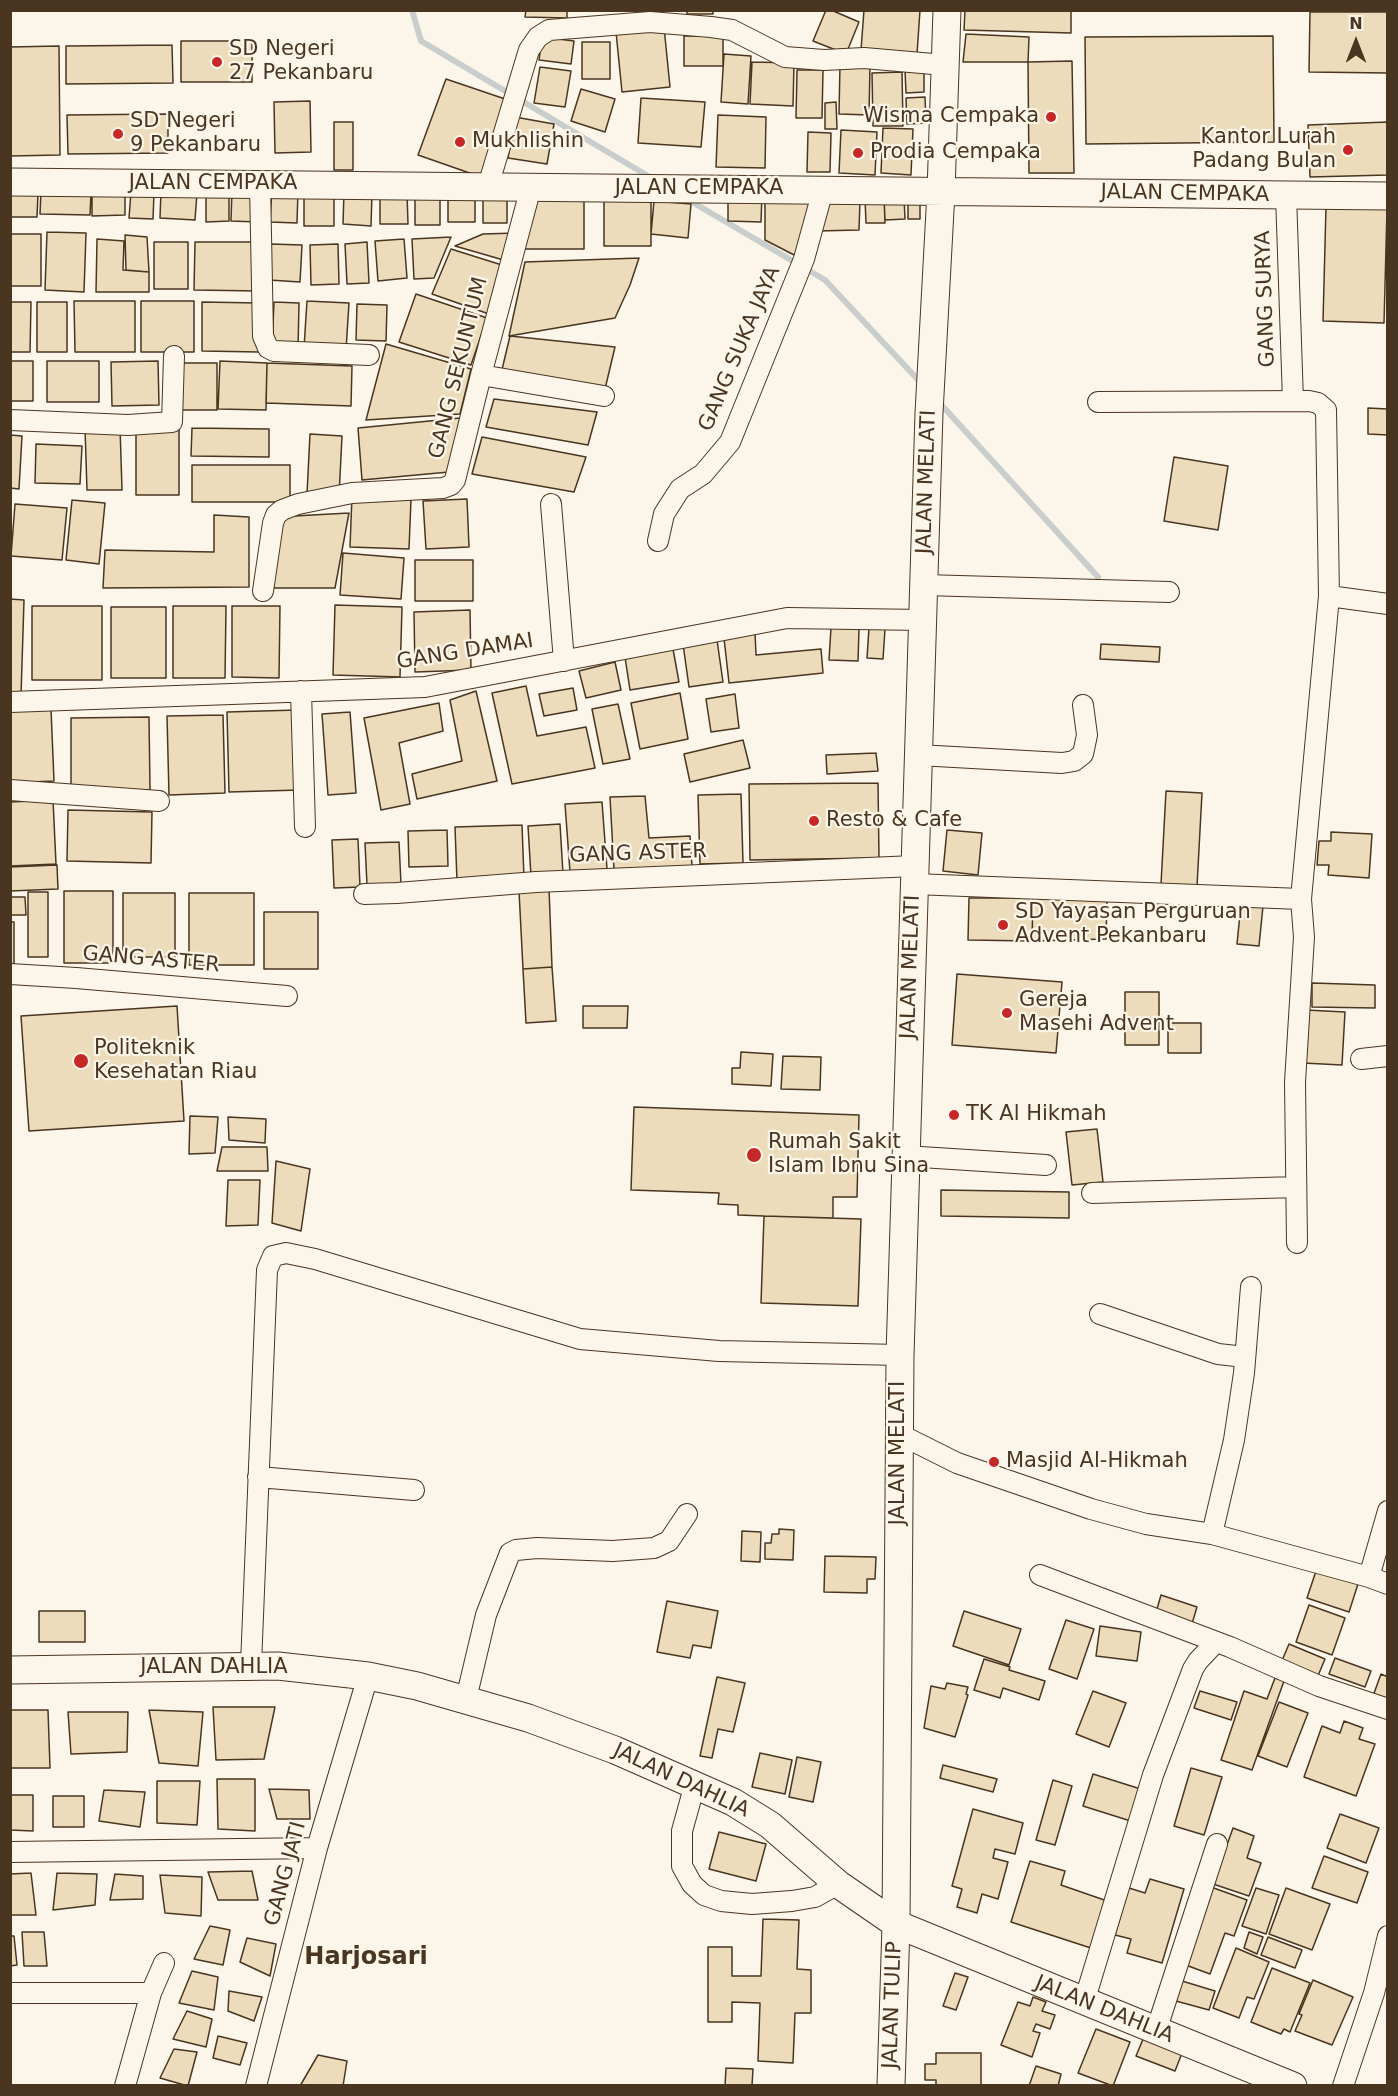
<!DOCTYPE html>
<style>
body{margin:0}
#map{position:relative;width:1398px;height:2096px;overflow:hidden;background:#fbf6e9;font-family:"DejaVu Sans",sans-serif}
canvas{display:block}
.frame{position:absolute;inset:0;border:12px solid #4a3520;pointer-events:none}
.north{position:absolute;left:1326px;top:12px;width:60px;height:60px;-webkit-text-stroke:4px #fbf6e9;paint-order:stroke;rotate:0deg;font-size:16px;font-weight:700;line-height:24px;text-align:center;color:#4a3520}
.north::after{content:'';display:block;margin:auto;width:21px;height:27px;background:#4a3520;clip-path:polygon(50% 0,100% 100%,50% 72%,0 100%)}
</style>
<div id="map">
<canvas width="1398" height="2096"></canvas>
<div class="frame"></div>
<div class="north">N</div>
</div>
<script>
const g = document.querySelector('canvas').getContext('2d');
g.lineJoin = 'round';
const poly = rows => new Path2D(rows.map(r => 'M' + r).join(''));
function trace(path, color, width, dash) { g.strokeStyle = color; g.lineWidth = width; g.lineCap = dash ? 'butt' : 'round'; g.setLineDash(dash || []); g.stroke(path); }
function fillPath(path, color) { g.fillStyle = color; g.fill(path, 'evenodd'); }
function label(font, color, halo, rows, align = 'center') {
  g.font = font + ' "DejaVu Sans",sans-serif'; g.lineWidth = 4.5; g.setLineDash([]); g.textBaseline = 'middle'; g.strokeStyle = halo; g.fillStyle = color; for (const [text, x, y, turn = 0] of rows) {
    g.save(); g.translate(x, y); g.rotate((+turn || 0) * Math.PI / 180); g.textAlign = isNaN(turn) ? turn : align; if (halo) g.strokeText(text, 0, 0); g.fillText(text, 0, 0); g.restore();
  }
}
trace(poly([
 [412,10,421,41,653,179],
 [687,199,825,280,922,384],
 [937,400,1098,577]
]), '#c9cecd', 6);
const building = poly([
 [526,10,567,10,567,18,525,17,526,10],
 [687,10,713,10,713,14,687,14,687,10],
 [826,10,831,10,859,22,846,54,813,41,826,10],
 [864,10,920,10,917,54,861,50,864,10],
 [965,10,1071,10,1071,33,964,30,965,10],
 [1310,12,1388,12,1388,73,1309,72,1310,12],
 [664,27,670,87,622,92,616,32,664,27],
 [966,34,1029,37,1028,62,963,62,966,34],
 [684,36,723,36,723,66,684,66,684,36],
 [1273,36,1274,142,1086,144,1085,37,1273,36],
 [542,37,574,41,571,64,539,60,542,37],
 [181,41,252,41,252,82,181,82,181,41],
 [582,42,610,42,610,79,582,79,582,42],
 [172,45,173,83,66,84,66,46,172,45],
 [59,46,60,155,10,156,10,47,59,46],
 [724,54,751,56,748,104,721,102,724,54],
 [1072,61,1074,173,1029,173,1028,62,1072,61],
 [752,62,794,63,793,106,750,104,752,62],
 [840,65,870,66,869,115,839,114,840,65],
 [540,67,571,71,565,107,534,103,540,67],
 [797,70,823,70,822,118,796,118,797,70],
 [905,70,924,70,924,92,906,93,905,70],
 [902,72,903,126,873,126,872,73,902,72],
 [446,79,508,100,481,177,418,155,446,79],
 [581,89,615,99,605,132,571,121,581,89],
 [925,97,926,123,907,124,906,98,925,97],
 [641,98,705,102,701,147,638,143,641,98],
 [310,101,311,152,275,153,274,102,310,101],
 [836,102,837,129,825,129,825,103,836,102],
 [168,114,168,153,68,154,67,115,168,114],
 [718,115,766,117,765,168,716,167,718,115],
 [515,117,554,124,547,164,508,158,515,117],
 [334,122,353,122,353,170,334,170,334,122],
 [1388,122,1388,175,1310,177,1308,125,1388,122],
 [883,128,913,129,911,175,881,173,883,128],
 [841,130,877,132,875,175,839,173,841,130],
 [808,132,831,133,830,172,807,172,808,132],
 [232,189,259,189,258,222,231,221,232,189],
 [272,189,298,190,297,223,270,222,272,189],
 [304,189,334,189,334,226,304,226,304,189],
 [206,190,229,190,229,221,206,222,206,190],
 [41,191,91,193,90,215,40,214,41,191],
 [161,191,197,193,195,220,160,218,161,191],
 [10,192,38,193,37,217,10,217,10,192],
 [125,192,125,215,92,216,92,193,125,192],
 [131,192,154,193,153,219,129,218,131,192],
 [344,192,372,193,371,226,343,224,344,192],
 [533,192,584,192,584,249,516,249,533,192],
 [728,192,762,193,761,222,728,221,728,192],
 [380,193,407,193,408,224,380,224,380,193],
 [415,193,440,193,440,225,415,225,415,193],
 [448,193,475,193,475,222,448,222,448,193],
 [483,193,507,193,507,223,483,223,483,193],
 [765,195,819,195,800,258,765,240,765,195],
 [604,196,651,196,651,246,604,246,604,196],
 [826,198,860,200,859,230,817,231,826,198],
 [865,198,884,198,885,223,866,223,865,198],
 [884,198,904,198,905,219,885,220,884,198],
 [908,198,920,198,920,219,908,219,908,198],
 [654,201,691,204,688,238,651,234,654,201],
 [1326,207,1387,209,1384,323,1323,321,1326,207],
 [47,232,86,233,84,292,45,290,47,232],
 [517,233,507,261,455,246,483,234,517,233],
 [10,234,41,234,41,286,10,286,10,234],
 [125,235,147,237,149,272,126,270,125,235],
 [451,237,434,278,414,279,412,239,451,237],
 [97,239,124,241,123,270,149,272,149,292,96,292,97,239],
 [404,239,407,278,378,281,375,241,404,239],
 [154,242,188,242,188,289,154,289,154,242],
 [195,242,259,242,259,291,194,290,195,242],
 [367,242,369,283,347,284,345,244,367,242],
 [270,244,302,245,300,282,269,280,270,244],
 [338,244,339,284,311,285,310,245,338,244],
 [451,249,505,266,489,314,432,294,451,249],
 [639,258,630,285,615,318,509,336,525,262,639,258],
 [416,294,487,318,471,365,399,342,416,294],
 [74,301,135,301,135,352,75,352,74,301],
 [141,301,194,301,194,352,141,352,141,301],
 [307,301,349,303,346,350,304,348,307,301],
 [10,302,31,302,30,352,10,352,10,302],
 [37,302,67,302,67,352,37,352,37,302],
 [202,302,259,303,259,352,202,351,202,302],
 [274,302,299,303,298,349,272,349,274,302],
 [357,304,387,305,386,341,356,340,357,304],
 [510,336,615,347,605,389,500,378,510,336],
 [386,344,471,369,460,414,366,420,386,344],
 [10,361,33,361,33,401,10,401,10,361],
 [47,361,99,361,99,402,47,402,47,361],
 [158,361,159,405,112,406,111,362,158,361],
 [220,361,267,363,266,410,218,409,220,361],
 [175,363,217,363,217,410,175,410,175,363],
 [267,363,352,366,351,406,266,403,267,363],
 [494,399,597,412,588,445,486,427,494,399],
 [1368,408,1388,409,1388,435,1368,434,1368,408],
 [460,418,449,472,362,480,358,428,460,418],
 [120,427,122,490,87,490,85,428,120,427],
 [136,428,179,428,179,495,136,495,136,428],
 [192,428,269,429,269,457,191,456,192,428],
 [310,434,342,436,339,496,307,494,310,434],
 [10,435,22,436,19,489,10,488,10,435],
 [482,437,586,457,574,492,472,474,482,437],
 [36,444,82,446,80,484,35,483,36,444],
 [1174,457,1228,466,1218,530,1164,521,1174,457],
 [192,465,290,465,290,502,192,502,192,465],
 [352,496,411,499,409,549,350,547,352,496],
 [467,499,469,547,426,549,423,501,467,499],
 [72,500,105,503,99,564,66,560,72,500],
 [15,504,67,508,62,560,11,556,15,504],
 [349,513,335,588,273,588,276,517,349,513],
 [214,515,249,517,249,587,103,588,105,550,214,552,214,515],
 [343,553,404,558,401,599,340,595,343,553],
 [415,560,473,560,473,601,415,601,415,560],
 [10,599,24,600,21,696,10,696,10,599],
 [335,605,402,607,400,677,333,675,335,605],
 [32,606,102,606,102,680,32,680,32,606],
 [173,606,226,606,225,678,173,678,173,606],
 [232,606,280,606,279,678,232,677,232,606],
 [111,607,166,607,166,678,111,678,111,607],
 [470,610,471,670,415,672,414,612,470,610],
 [831,628,859,629,858,661,829,660,831,628],
 [869,628,885,629,883,659,867,658,869,628],
 [755,632,756,655,821,649,823,673,729,683,724,638,755,632],
 [717,640,723,682,689,687,683,644,717,640],
 [1101,644,1160,647,1159,662,1100,659,1101,644],
 [673,649,679,682,630,690,625,657,673,649],
 [615,662,621,690,586,698,579,671,615,662],
 [526,686,537,736,586,727,595,768,512,784,492,693,526,686],
 [573,688,577,710,544,716,539,694,573,688],
 [476,691,497,781,417,799,412,774,462,761,450,700,476,691],
 [680,693,688,739,640,749,631,703,680,693],
 [735,694,739,728,711,732,706,699,735,694],
 [439,703,443,731,399,743,410,804,381,810,364,718,439,703],
 [618,704,630,759,603,764,592,709,618,704],
 [51,709,54,781,10,783,10,711,51,709],
 [298,710,300,790,229,792,227,712,298,710],
 [350,712,356,793,328,795,322,714,350,712],
 [223,715,225,793,169,795,167,716,223,715],
 [149,717,150,790,71,791,71,718,149,717],
 [743,740,750,768,690,782,684,754,743,740],
 [876,753,878,771,827,774,826,755,876,753],
 [878,783,879,858,750,860,749,784,878,783],
 [1166,791,1202,793,1197,886,1161,884,1166,791],
 [741,794,743,863,700,864,698,795,741,794],
 [645,796,649,838,690,836,692,866,614,870,610,797,645,796],
 [53,800,56,864,10,866,10,802,53,800],
 [602,802,607,869,570,872,565,804,602,802],
 [68,810,152,812,151,863,67,861,68,810],
 [560,824,563,874,531,876,528,826,560,824],
 [522,825,524,879,457,881,455,827,522,825],
 [447,830,448,866,409,867,408,831,447,830],
 [947,830,982,833,978,875,943,871,947,830],
 [1331,832,1372,834,1369,878,1328,875,1329,865,1317,865,1319,841,1331,841,1331,832],
 [358,839,360,887,334,888,332,840,358,839],
 [399,842,401,884,367,885,365,843,399,842],
 [57,865,58,889,10,891,10,867,57,865],
 [549,889,552,967,523,969,519,891,549,889],
 [64,891,113,891,113,963,64,963,64,891],
 [28,892,48,892,48,957,28,957,28,892],
 [123,893,175,893,175,957,123,957,123,893],
 [189,893,254,893,254,965,189,965,189,893],
 [10,897,25,897,26,915,10,915,10,897],
 [969,898,1033,898,1032,941,968,940,969,898],
 [1033,898,1107,900,1106,939,1032,941,1033,898],
 [1241,904,1263,906,1259,946,1237,944,1241,904],
 [264,912,318,912,318,969,264,969,264,912],
 [10,922,14,922,14,964,10,964,10,922],
 [552,967,556,1021,526,1023,523,969,552,967],
 [957,974,1062,982,1056,1053,952,1045,957,974],
 [1312,983,1375,985,1375,1008,1312,1007,1312,983],
 [1125,992,1159,992,1159,1045,1125,1045,1125,992],
 [177,1006,184,1121,29,1131,21,1016,177,1006],
 [583,1006,628,1006,627,1028,583,1028,583,1006],
 [1306,1010,1345,1012,1342,1065,1303,1063,1306,1010],
 [1168,1023,1201,1023,1201,1053,1168,1053,1168,1023],
 [741,1052,773,1054,771,1086,732,1084,732,1068,740,1068,741,1052],
 [783,1056,821,1057,820,1090,781,1089,783,1056],
 [634,1107,859,1115,857,1197,833,1197,833,1218,764,1216,738,1215,738,1205,718,1204,719,1193,631,1190,634,1107],
 [190,1116,218,1117,215,1153,189,1154,190,1116],
 [228,1117,266,1119,265,1143,229,1140,228,1117],
 [1097,1129,1103,1182,1072,1185,1066,1132,1097,1129],
 [222,1147,267,1147,268,1171,217,1171,222,1147],
 [276,1161,310,1169,301,1231,272,1223,276,1161],
 [228,1180,260,1180,258,1225,226,1226,228,1180],
 [941,1190,1069,1192,1069,1218,941,1216,941,1190],
 [764,1216,861,1219,858,1306,761,1303,764,1216],
 [779,1529,794,1530,793,1560,765,1559,765,1543,771,1543,772,1534,779,1534,779,1529],
 [742,1531,761,1532,760,1562,741,1561,742,1531],
 [825,1556,876,1557,875,1579,867,1579,867,1593,824,1592,825,1556],
 [1316,1571,1358,1584,1349,1612,1307,1598,1316,1571],
 [1161,1595,1197,1607,1191,1627,1155,1616,1161,1595],
 [667,1601,718,1611,711,1648,693,1645,690,1658,657,1652,667,1601],
 [1309,1605,1345,1618,1332,1655,1296,1642,1309,1605],
 [39,1611,85,1611,85,1642,39,1642,39,1611],
 [964,1611,1021,1629,1009,1665,953,1646,964,1611],
 [1066,1620,1094,1629,1077,1679,1049,1669,1066,1620],
 [1100,1626,1141,1632,1137,1661,1096,1656,1100,1626],
 [1289,1644,1325,1659,1317,1678,1281,1663,1289,1644],
 [1335,1658,1371,1671,1365,1687,1329,1674,1335,1658],
 [984,1659,1010,1667,1009,1670,1045,1681,1039,1700,1003,1688,1000,1698,974,1690,984,1659],
 [1381,1674,1388,1677,1388,1702,1373,1696,1381,1674],
 [717,1677,745,1683,733,1732,718,1729,712,1758,700,1756,717,1677],
 [1275,1678,1284,1681,1252,1770,1221,1760,1244,1691,1267,1699,1275,1678],
 [947,1683,968,1687,966,1694,968,1695,955,1737,924,1728,931,1686,945,1689,947,1683],
 [1093,1691,1126,1703,1109,1747,1076,1734,1093,1691],
 [1200,1691,1237,1702,1231,1720,1194,1708,1200,1691],
 [1279,1702,1308,1713,1287,1767,1258,1756,1279,1702],
 [213,1707,275,1707,264,1759,216,1760,213,1707],
 [10,1710,48,1710,50,1768,10,1768,10,1710],
 [149,1710,203,1712,198,1766,159,1763,149,1710],
 [68,1712,128,1712,127,1752,71,1754,68,1712],
 [1344,1721,1363,1728,1359,1739,1375,1744,1356,1796,1304,1777,1322,1726,1340,1733,1344,1721],
 [760,1753,792,1760,785,1794,752,1787,760,1753],
 [797,1757,821,1762,813,1802,789,1797,797,1757],
 [943,1765,997,1779,993,1792,940,1778,943,1765],
 [1191,1768,1222,1777,1204,1835,1174,1826,1191,1768],
 [1093,1774,1147,1791,1137,1823,1083,1806,1093,1774],
 [217,1779,255,1779,255,1831,218,1829,217,1779],
 [1053,1780,1072,1786,1055,1845,1036,1840,1053,1780],
 [157,1781,200,1781,197,1825,157,1823,157,1781],
 [269,1789,309,1790,310,1819,277,1819,269,1789],
 [104,1790,145,1792,140,1827,99,1821,104,1790],
 [10,1795,33,1795,33,1831,10,1830,10,1795],
 [53,1796,84,1796,84,1827,53,1827,53,1796],
 [973,1809,1023,1823,1015,1854,995,1849,993,1858,1008,1862,998,1899,982,1894,977,1913,957,1907,962,1889,952,1886,973,1809],
 [1340,1814,1379,1828,1366,1863,1327,1848,1340,1814],
 [1233,1828,1254,1836,1247,1858,1261,1863,1249,1896,1213,1884,1233,1828],
 [719,1832,766,1844,756,1881,709,1869,719,1832],
 [1324,1856,1368,1872,1357,1903,1312,1888,1324,1856],
 [1030,1861,1065,1871,1061,1885,1113,1903,1097,1950,1011,1922,1030,1861],
 [252,1871,258,1900,218,1900,208,1872,252,1871],
 [31,1873,36,1915,10,1915,10,1874,31,1873],
 [57,1873,97,1874,95,1905,53,1910,57,1873],
 [115,1874,143,1876,143,1899,110,1900,115,1874],
 [160,1875,202,1877,201,1916,165,1913,160,1875],
 [1150,1879,1184,1889,1162,1963,1127,1953,1131,1939,1115,1935,1129,1888,1145,1893,1150,1879],
 [1211,1887,1247,1900,1234,1936,1225,1933,1210,1974,1183,1964,1211,1887],
 [1256,1888,1279,1895,1266,1934,1242,1926,1256,1888],
 [1286,1888,1330,1904,1312,1950,1269,1934,1286,1888],
 [763,1919,799,1920,797,1969,811,1970,811,2013,795,2013,793,2063,758,2061,760,2003,732,2002,732,2022,708,2022,708,1947,732,1947,732,1976,761,1976,763,1919],
 [210,1926,230,1930,223,1965,194,1959,210,1926],
 [22,1932,44,1932,47,1966,24,1966,22,1932],
 [1249,1932,1263,1937,1257,1954,1244,1948,1249,1932],
 [10,1936,14,1936,17,1965,10,1966,10,1936],
 [1268,1937,1302,1950,1295,1968,1261,1955,1268,1937],
 [247,1938,276,1944,270,1976,240,1962,247,1938],
 [1236,1948,1269,1962,1254,1999,1247,1997,1239,2018,1213,2008,1236,1948],
 [1272,1968,1310,1983,1290,2032,1284,2029,1281,2034,1251,2022,1272,1968],
 [192,1971,218,1977,214,2010,179,2003,192,1971],
 [955,1973,968,1977,956,2010,943,2006,955,1973],
 [1313,1980,1353,1997,1332,2045,1295,2031,1302,2015,1299,2014,1313,1980],
 [1182,1981,1215,1991,1209,2010,1176,2001,1182,1981],
 [229,1991,262,1997,254,2021,228,2011,229,1991],
 [1033,1997,1046,2002,1042,2011,1055,2015,1050,2029,1036,2024,1033,2031,1040,2033,1032,2057,1001,2045,1018,2002,1030,2006,1033,1997],
 [187,2011,212,2019,206,2047,173,2039,187,2011],
 [1096,2029,1130,2042,1113,2086,1078,2073,1096,2029],
 [1146,2032,1184,2048,1175,2071,1136,2056,1146,2032],
 [218,2036,247,2043,240,2065,213,2058,218,2036],
 [174,2049,197,2052,188,2086,160,2078,174,2049],
 [936,2053,981,2053,981,2086,936,2086,936,2080,925,2080,925,2064,936,2064,936,2053],
 [318,2055,347,2061,343,2086,300,2086,318,2055],
 [1036,2066,1061,2074,1058,2086,1029,2086,1036,2066],
 [726,2068,753,2069,752,2086,725,2086,726,2068]
]);
fillPath(building, '#ecdcbc');
trace(building, '#4a3520', 1.5);
const street = poly([
 [260,184,263,336,268,348,274,351,369,355],
 [488,186,529,50,538,37,549,30,650,22,711,27,732,30,785,57,824,60,864,58,945,65],
 [1286,195,1293,401],
 [481,375,604,396],
 [1098,402,1309,401,1318,403,1326,410,1329,596,1301,899,1304,937,1295,1082,1297,1243],
 [10,420,128,425,172,422,174,356],
 [551,504,564,661],
 [658,541,664,514,680,489,703,474,730,442,804,259,823,190],
 [924,585,1169,592],
 [263,591,273,523,276,515,282,510,298,504,352,493,443,488,451,485,455,480,481,375,531,187],
 [1329,596,1388,604],
 [301,691,305,827],
 [10,702,425,687,787,618,923,620],
 [918,755,1062,763,1074,761,1083,754,1087,735,1083,705],
 [10,790,159,801],
 [914,884,1301,899],
 [364,894,397,893,536,882,915,866],
 [10,974,76,978,287,996],
 [1361,1059,1388,1056],
 [905,1156,1046,1165],
 [1092,1193,1296,1187],
 [1100,1314,1218,1354,1245,1357],
 [899,1434,957,1463,1091,1509,1146,1524,1212,1534,1369,1577,1388,1584],
 [258,1477,414,1490],
 [1212,1534,1234,1440,1244,1373,1251,1287],
 [1040,1575,1230,1647,1319,1686,1388,1709],
 [1369,1577,1388,1511],
 [251,1665,267,1270,273,1256,286,1253,315,1259,580,1339,719,1351,900,1355],
 [466,1699,486,1615,510,1553,516,1550,537,1548,613,1551,654,1548,669,1541,687,1514],
 [695,1784,682,1831,682,1866,692,1884,704,1895,721,1901,752,1904,792,1901,815,1897,838,1884],
 [10,1852,317,1848],
 [10,1993,151,1993],
 [1084,2002,1153,1775,1193,1669,1198,1661,1215,1643],
 [1156,2031,1217,1844],
 [125,2086,151,1993,164,1963],
 [256,2086,317,1848,368,1676],
 [1343,2086,1374,1993,1388,1936]
]);
const secondary = poly([
 [10,182,1388,196],
 [10,1670,278,1666,368,1676,417,1686,528,1718,615,1750,733,1802,770,1825,838,1884,896,1924,1293,2086],
 [891,2086,896,1924,900,1355,929,413,941,192,947,10]
]);
trace(street, '#4a3520', 22);
trace(secondary, '#4a3520', 29);
trace(street, '#fbf6e9', 20);
trace(secondary, '#fbf6e9', 27);
for (const [x, y, r, color] of [
 [217,62,6,"#c62828"],
 [1051,117,6,"#c62828"],
 [118,134,6,"#c62828"],
 [460,142,6,"#c62828"],
 [1348,150,6,"#c62828"],
 [858,153,6,"#c62828"],
 [814,821,6,"#c62828"],
 [1003,925,6,"#c62828"],
 [1007,1013,6,"#c62828"],
 [81,1061,8,"#c62828"],
 [954,1115,6,"#c62828"],
 [754,1155,8,"#c62828"],
 [994,1462,6,"#c62828"]
]) { const dot = new Path2D(); dot.arc(x, y, r, 0, 2 * Math.PI); g.fillStyle = color; g.fill(dot); trace(dot, '#fbf6e9', 2); }
label('21px', '#4a3520', '#fbf6e9', [
 ["SD Negeri",229,50],
 ["27 Pekanbaru",229,74],
 ["Wisma Cempaka",1039,117,"right"],
 ["SD Negeri",130,122],
 ["9 Pekanbaru",130,146],
 ["Kantor Lurah",1336,138,"right"],
 ["Padang Bulan",1336,162,"right"],
 ["Mukhlishin",472,142],
 ["Prodia Cempaka",870,153],
 ["Resto & Cafe",826,821],
 ["SD Yayasan Perguruan",1015,913],
 ["Advent Pekanbaru",1015,937],
 ["Gereja",1019,1001],
 ["Masehi Advent",1019,1025],
 ["Politeknik",94,1049],
 ["Kesehatan Riau",94,1073],
 ["TK Al Hikmah",966,1115],
 ["Rumah Sakit",768,1143],
 ["Islam Ibnu Sina",768,1167],
 ["Masjid Al-Hikmah",1006,1462]
], 'left');
label('21px', '#4a3520', '#fbf6e9', [
 ["JALAN CEMPAKA",213,184],
 ["JALAN CEMPAKA",699,189],
 ["JALAN CEMPAKA",1185,194,1],
 ["GANG SURYA",1266,299,-92],
 ["GANG SUKA JAYA",740,349,-67],
 ["GANG SEKUNTUM",459,368,-76],
 ["JALAN MELATI",927,482,-88],
 ["GANG DAMAI",465,652,-9],
 ["GANG ASTER",638,854,-2],
 ["GANG ASTER",151,960,5],
 ["JALAN MELATI",911,967,-88],
 ["JALAN MELATI",899,1453,-90],
 ["JALAN DAHLIA",214,1668],
 ["JALAN DAHLIA",681,1781,25],
 ["GANG JATI",286,1874,-75],
 ["JALAN TULIP",893,2005,-88],
 ["JALAN DAHLIA",1104,2010,22]
]);
label('bold 24px', '#4a3520', '#fbf6e9', [
 ["Harjosari",366,1958]
]);
</script>
